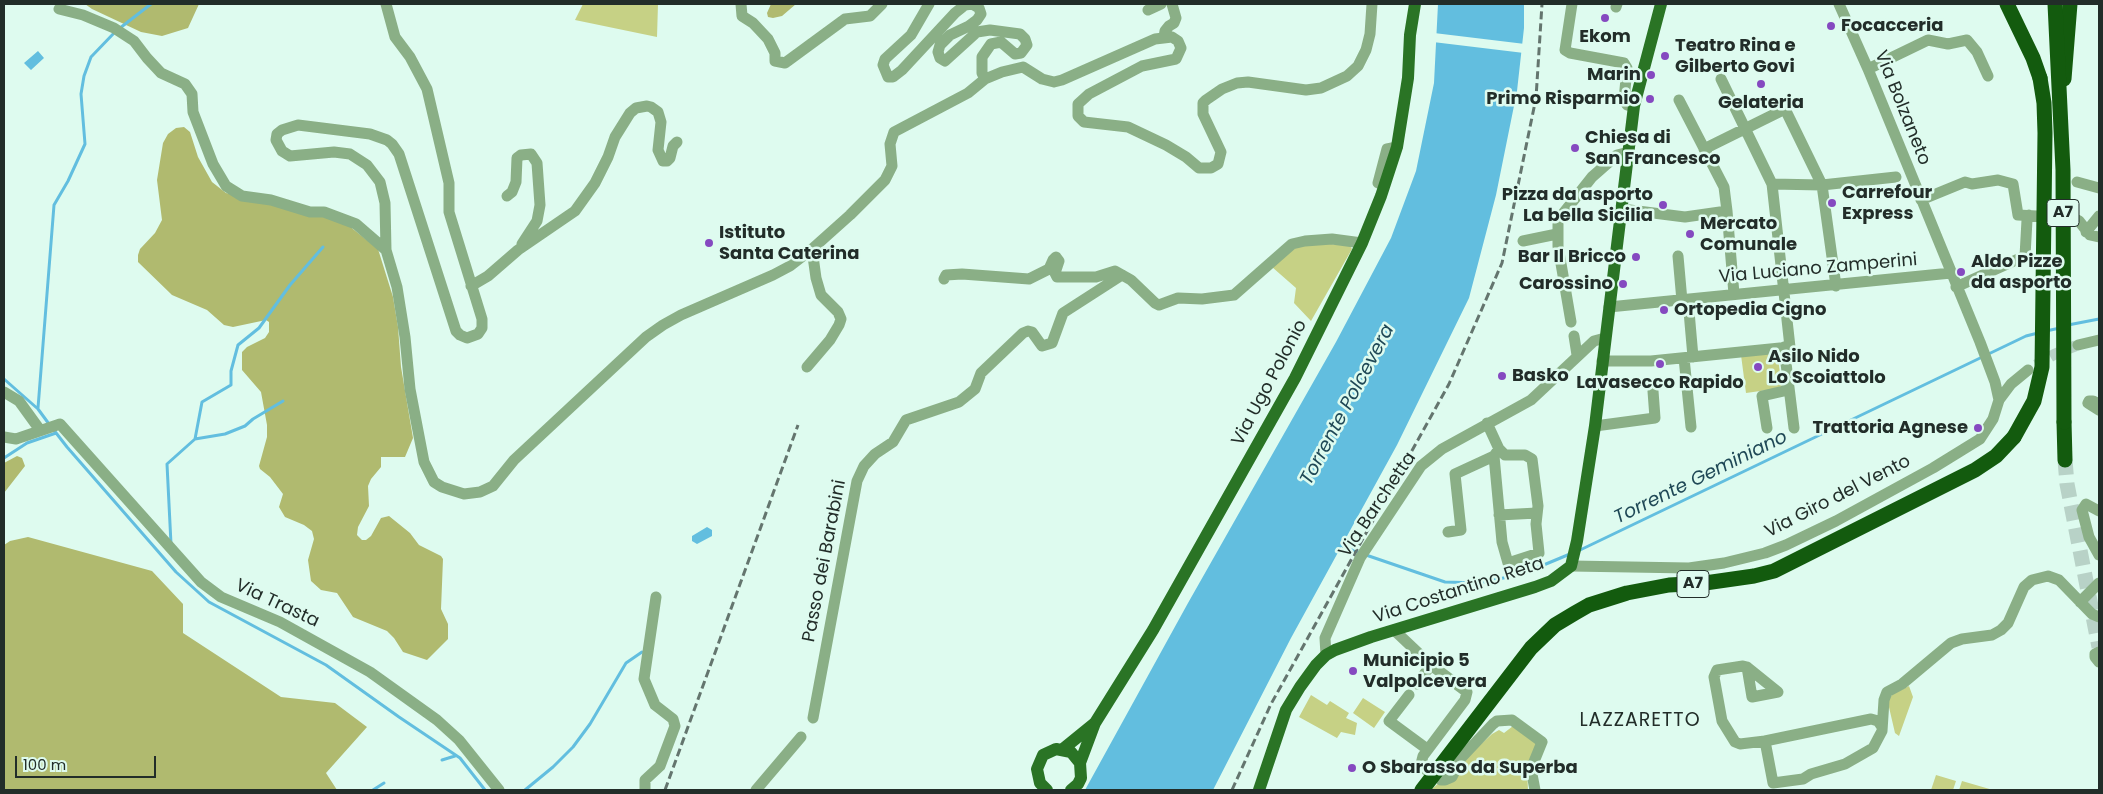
<!DOCTYPE html>
<style>
body{margin:0}
#map{position:relative;width:2103px;height:794px;overflow:hidden;background:#defbef;font-family:Poppins,sans-serif}
canvas{display:block}
.frame{position:absolute;inset:0;border:5px solid #222d29;pointer-events:none}
.scale{position:absolute;left:15px;top:756px;width:141px;height:22px;box-sizing:border-box;border:2px solid #222d29;border-top:0;padding-left:6px;font-size:15px;line-height:18px;white-space:nowrap;color:#222d29;-webkit-text-stroke:4px #defbef;paint-order:stroke}
</style>
<div id="map">
<canvas width="2103" height="794"></canvas>
<div class="frame"></div>
<div class="scale">100 m</div>
</div>
<script>
const g = document.querySelector('canvas').getContext('2d');
g.lineJoin = 'round';
function fillPath(path, color) { g.fillStyle = color; g.fill(path, 'evenodd'); }
const poly = rows => new Path2D(rows.map(r => 'M' + r).join(''));
function trace(path, color, width, dash) { g.strokeStyle = color; g.lineWidth = width; g.lineCap = dash ? 'butt' : 'round'; g.setLineDash(dash || []); g.stroke(path); }
function label(font, color, halo, rows, align = 'center') {
  g.font = font + ' Poppins,sans-serif'; g.lineWidth = 5; g.setLineDash([]); g.textBaseline = 'middle'; g.strokeStyle = halo; g.fillStyle = color; for (const [text, x, y, turn = 0] of rows) {
    g.save(); g.translate(x, y); g.rotate((+turn || 0) * Math.PI / 180); g.textAlign = isNaN(turn) ? turn : align; if (halo) g.strokeText(text, 0, 0); g.fillText(text, 0, 0); g.restore();
  }
}
fillPath(poly([
 [583,4,658,4,657,37,575,20],
 [1312,242,1350,246,1352,249,1311,321,1294,303,1296,288,1272,267,1284,252],
 [1777,351,1782,388,1746,393,1741,355],
 [1909,686,1913,697,1899,736,1895,733,1888,703,1890,697,1893,694],
 [1311,695,1327,705,1330,701,1349,713,1346,718,1357,723,1355,735,1341,732,1337,738,1299,717],
 [1363,698,1385,712,1374,728,1353,713],
 [1513,726,1540,742,1527,771,1528,790,1431,790,1492,734,1499,730,1504,733],
 [1936,775,1956,781,1953,790,1931,790],
 [1962,781,1993,790,1959,790]
]), '#c6d185');
fillPath(poly([
 [85,4,199,4,188,28,162,36,141,32,92,9],
 [771,4,796,4,782,16,773,18,768,17,767,13],
 [184,127,190,132,198,157,212,182,226,193,327,216,348,225,378,249,393,297,398,327,401,367,413,438,405,457,381,457,381,467,371,479,368,486,369,506,358,527,357,535,362,540,366,540,371,536,381,518,389,516,410,533,419,545,441,556,443,559,441,609,448,624,448,639,427,660,403,652,394,638,387,631,353,617,337,593,321,590,311,581,308,560,314,539,312,531,304,525,285,517,279,507,283,494,270,477,260,469,259,466,267,437,267,425,261,392,242,370,242,352,247,347,265,338,269,332,269,322,266,320,233,327,224,325,207,310,172,295,138,262,138,255,140,249,155,233,162,220,157,180,163,143,168,134,176,128],
 [17,456,22,458,25,466,4,493,4,463],
 [28,537,152,571,183,604,183,633,281,697,335,703,367,727,326,773,337,790,4,790,4,545,10,541]
]), '#b0ba6f');
fillPath(poly([
 [1438,4,1524,4,1524,28,1517,91,1496,195,1469,298,1397,445,1291,638,1213,790,1085,790,1188,603,1336,342,1391,238,1416,171,1434,83],
 [38,51,44,58,31,70,24,63],
 [707,527,712,530,712,536,697,544,692,541,692,536]
]), '#62bedf');
fillPath(poly([
 [1434,33,1525,44,1524,53,1433,42]
]), '#defbef');
trace(poly([
 [120,28,151,4],
 [2068,325,2099,319],
 [2046,331,2060,328],
 [4,379,38,409,49,424],
 [38,408,54,205,68,181,85,144,81,94,84,76,91,57,115,32],
 [53,429,67,447,176,572,209,602,326,665,399,717,460,758,485,790],
 [195,439,225,434,245,426,253,419,283,401],
 [4,458,27,443,56,433],
 [171,544,167,464,195,439,202,402,231,385,231,371,238,345,259,328,290,285,323,247],
 [1338,544,1360,553],
 [1578,551,2026,336,2038,333],
 [1366,555,1445,582,1480,583,1522,574,1570,554],
 [442,760,455,756],
 [373,790,384,783],
 [525,790,553,767,573,747,590,724,626,663,642,652]
]), '#62bedf', 3);
trace(poly([
 [2036,365,2055,354,2078,345]
]), '#b8d2c7', 11, [11, 5.5]);
trace(poly([
 [2065,460,2067,484,2099,647]
]), '#b8d2c7', 15, [15, 8]);
trace(poly([
 [386,4,395,37,410,57,427,89,449,183,449,212,482,319,482,328,478,334,467,338,460,335,456,331,399,154,392,144,387,140,370,134,298,125,282,130,277,134,276,140,282,151,290,156,334,152,350,154,367,165,380,182,385,203,386,250,397,287,405,337,410,389,424,462,434,482,442,487,464,494,480,492,493,486,514,460,646,337,663,325,681,315,773,275,790,266,812,249,850,215,885,180,892,166,890,144,894,132,968,93,985,79,1002,72,1023,67,1042,79,1054,82,1062,80,1155,39,1172,37,1178,41,1181,48,1176,59,1142,66,1089,94,1078,104,1078,116,1084,122,1128,127,1166,145,1186,157,1199,168,1211,168,1218,164,1221,152,1203,114,1203,103,1206,100,1222,89,1237,83,1248,82,1306,90,1321,88,1347,76,1358,66,1366,50,1370,34,1372,4],
 [741,4,742,16,753,23,768,39,775,53,775,61,785,63,845,19,870,16,882,4],
 [929,4,911,35,885,59,883,65,888,77,893,77,902,70,955,13,965,5,972,4,979,8,981,14,977,20,969,26,950,35,940,45,938,52,940,58,945,61,977,32,990,30,1020,34,1025,39,1027,45,1021,53,1015,54,1001,42,991,44,982,57,982,73,985,79],
 [1572,4,1565,50,1570,53,1624,63,1627,68,1624,100,1627,105,1634,106],
 [1839,4,1868,69,1980,342,1995,382,1999,400],
 [1616,7,1617,4],
 [59,9,83,15,114,28,134,41,147,58,161,73,185,84,192,94,193,112,213,164,226,186,242,196,271,200,310,212,324,212,356,224,386,250],
 [1148,10,1161,4],
 [1164,37,1165,31,1169,26,1174,23,1176,18,1172,4],
 [1868,69,1928,40,1948,44,1967,40,1977,52,1988,76],
 [1679,100,1724,187,1727,211,1734,294],
 [1704,149,1785,109,1822,185,1836,286],
 [2077,182,2099,188],
 [1378,183,1387,149,1397,147],
 [1772,184,1822,185,1896,177],
 [507,196,512,192,516,182,517,158,521,155,531,154,537,163,540,205,537,221,522,244],
 [1921,200,1965,182,1972,184,1998,180,2013,184,2018,215,2073,218,2079,221,2090,235,2099,237],
 [1622,209,1685,217,1727,211],
 [2086,232,2099,216],
 [1523,241,1557,234],
 [1678,256,1682,301],
 [944,279,946,275,962,274,1029,279,1049,269,1053,260,1056,257,1059,261,1055,273,1057,277,1096,277,1115,271,1131,280,1155,303,1159,305,1178,298,1202,299,1234,295,1292,244,1305,241,1332,239,1362,243],
 [471,286,488,276,518,250,575,211,595,183,608,157,615,137,630,113,636,108,647,106,651,107,658,112,661,122,658,150,663,161,667,161,670,158,673,146,677,142],
 [1956,287,2025,256,2027,220,2029,215],
 [1688,300,1693,357],
 [1609,307,1951,273],
 [1571,322,1558,246,1558,220,1592,177,1617,155,1629,152],
 [1574,336,1577,355],
 [2078,345,2099,340],
 [1784,347,1794,428],
 [1684,358,1691,427],
 [1602,361,1651,361,1790,347,1772,184,1721,79],
 [807,367,830,340,839,325,841,319,838,312,821,295,816,278,812,249],
 [4,392,19,401,40,430],
 [2099,404,2093,401,2089,401,2088,403,2099,410],
 [1595,426,1655,418,1653,391],
 [1767,428,1762,396,1784,391,1788,387],
 [4,437,16,439,60,424,201,582,221,597,280,622,370,672,437,720,459,740,499,790],
 [1494,456,1502,542,1508,563,1539,553,1536,524,1538,506,1532,459,1525,455,1505,455,1499,449],
 [2099,511,2086,504,2082,510,2089,537,2099,555],
 [1499,515,1537,513],
 [1448,532,1461,530,1455,474,1494,456,1499,449,1487,423],
 [1571,566,1689,568,1724,563,1765,553,1786,545,1836,521,1933,468,1980,439,1993,419,1999,400,2011,384,2028,370],
 [2080,602,2099,583],
 [1394,630,1431,665,1467,692,1465,700,1423,756,1421,764,1426,770],
 [2099,652,2095,654,2095,657,2099,662],
 [1326,655,1325,638,1360,558,1421,466,1442,449,1531,400,1594,341,1605,338],
 [1747,667,1778,692,1752,697,1747,667,1743,666,1717,670,1714,677,1722,721,1735,742,1740,744,1765,741],
 [1417,684,1431,665],
 [1409,695,1389,721,1427,749],
 [813,718,857,481,864,466,875,454,893,442,906,420,959,402,975,389,981,373,1023,333,1028,331,1032,332,1042,346,1052,343,1063,313,1122,275],
 [1882,727,1878,721,1871,719,1765,741,1773,783,1803,779,1811,774,1845,764,1873,748,1882,731,1884,700,1887,692,1902,684,1951,643,1962,639,1992,635,2001,630,2008,623,2024,587,2032,580,2048,576,2059,580,2092,614,2099,617],
 [1441,780,1445,780,1452,777,1461,758,1493,724,1497,721,1512,720,1542,742,1531,769,1535,790],
 [645,790,645,780,660,766,675,726,673,719,655,705,644,679,656,597],
 [756,790,801,737]
]), '#8aaf86', 11);
trace(poly([
 [1063,749,1095,723],
 [1080,763,1095,723,1153,630,1295,378,1362,243,1381,196,1397,147,1408,78,1410,35,1415,4],
 [1047,790,1040,783,1037,769,1043,755,1056,749,1071,752,1080,763,1081,778,1078,784,1071,790],
 [1259,790,1286,710,1300,687,1316,665,1326,655,1335,650,1371,637,1535,587,1551,581,1571,566,1577,541,1595,426,1634,106,1661,4]
]), '#2a7425', 12);
trace(poly([
 [2007,4,2033,58,2040,78],
 [2064,79,2070,4],
 [2064,422,2065,460],
 [1422,790,1531,648,1555,625,1575,613,1589,605,1627,593,1669,585,1705,583,1754,576,1774,571,1975,470,1996,456,2014,437]
]), '#135b0e', 15);
trace(poly([
 [665,790,798,425],
 [1232,790,1271,704,1449,384,1502,263,1536,98,1542,4]
]), '#64756e', 3, [8, 4]);
trace(poly([
 [2055,4,2063,170,2064,422],
 [2014,437,2034,401,2042,367,2045,133,2044,103,2040,78]
]), '#135b0e', 15);
for (const [x, y, r, color] of [
 [1605,18,5,"#8549c0"],
 [1831,26,5,"#8549c0"],
 [1665,56,5,"#8549c0"],
 [1651,75,5,"#8549c0"],
 [1761,84,5,"#8549c0"],
 [1650,99,5,"#8549c0"],
 [1575,148,5,"#8549c0"],
 [1832,203,5,"#8549c0"],
 [1663,205,5,"#8549c0"],
 [1690,234,5,"#8549c0"],
 [709,243,5,"#8549c0"],
 [1636,257,5,"#8549c0"],
 [1961,272,5,"#8549c0"],
 [1623,284,5,"#8549c0"],
 [1664,310,5,"#8549c0"],
 [1660,364,5,"#8549c0"],
 [1758,367,5,"#8549c0"],
 [1502,376,5,"#8549c0"],
 [1978,428,5,"#8549c0"],
 [1353,671,5,"#8549c0"],
 [1352,768,5,"#8549c0"]
]) { const dot = new Path2D(); dot.arc(x, y, r, 0, 2 * Math.PI); g.fillStyle = color; g.fill(dot); trace(dot, '#defbef', 2); }
for (const [x, y, w] of [
 [2063,213,32],
 [1693,584,32]
]) { const box = new Path2D(); box.roundRect(x - w / 2, y - 13.5, w, 27, 4); g.fillStyle = '#defbef'; g.fill(box); trace(box, '#222d29', 1); }
label('bold 16px', '#222d29', null, [
 ["A7",2063,213],
 ["A7",1693,584]
]);
label('bold 18px', '#222d29', '#defbef', [
 ["Focacceria",1841,26],
 ["Ekom",1605,37,"center"],
 ["Teatro Rina e",1675,46],
 ["Gilberto Govi",1675,67],
 ["Marin",1641,75,"right"],
 ["Primo Risparmio",1640,99,"right"],
 ["Gelateria",1761,103,"center"],
 ["Chiesa di",1585,138],
 ["San Francesco",1585,159],
 ["Carrefour",1842,193],
 ["Express",1842,214],
 ["Pizza da asporto",1653,195,"right"],
 ["La bella Sicilia",1653,216,"right"],
 ["Mercato",1700,224],
 ["Comunale",1700,245],
 ["Istituto",719,233],
 ["Santa Caterina",719,254],
 ["Bar Il Bricco",1626,257,"right"],
 ["Aldo Pizze",1971,262],
 ["da asporto",1971,283],
 ["Carossino",1613,284,"right"],
 ["Ortopedia Cigno",1674,310],
 ["Asilo Nido",1768,357],
 ["Lo Scoiattolo",1768,378],
 ["Basko",1512,376],
 ["Lavasecco Rapido",1660,383,"center"],
 ["Trattoria Agnese",1968,428,"right"],
 ["Municipio 5",1363,661],
 ["Valpolcevera",1363,682],
 ["O Sbarasso da Superba",1362,768]
], 'left');
label('18px', '#222d29', '#defbef', [
 ["Via Bolzaneto",1902,108,68],
 ["Via Luciano Zamperini",1818,269,-5],
 ["Via Ugo Polonio",1270,383,-62],
 ["Via Giro del Vento",1838,497,-27],
 ["Via Barchetta",1378,505,-56],
 ["Passo dei Barabini",825,561,-79],
 ["Via Costantino Reta",1459,591,-18],
 ["Via Trasta",277,604,25]
]);
label('italic 19px', '#1f4856', '#defbef', [
 ["Torrente Polcevera",1348,405,-62],
 ["Torrente Geminiano",1701,478,-26]
]);
g.letterSpacing = '1px';
label('19px', '#222d29', '#defbef', [
 ["LAZZARETTO",1640,721]
]);
g.letterSpacing = '0px';
</script>
